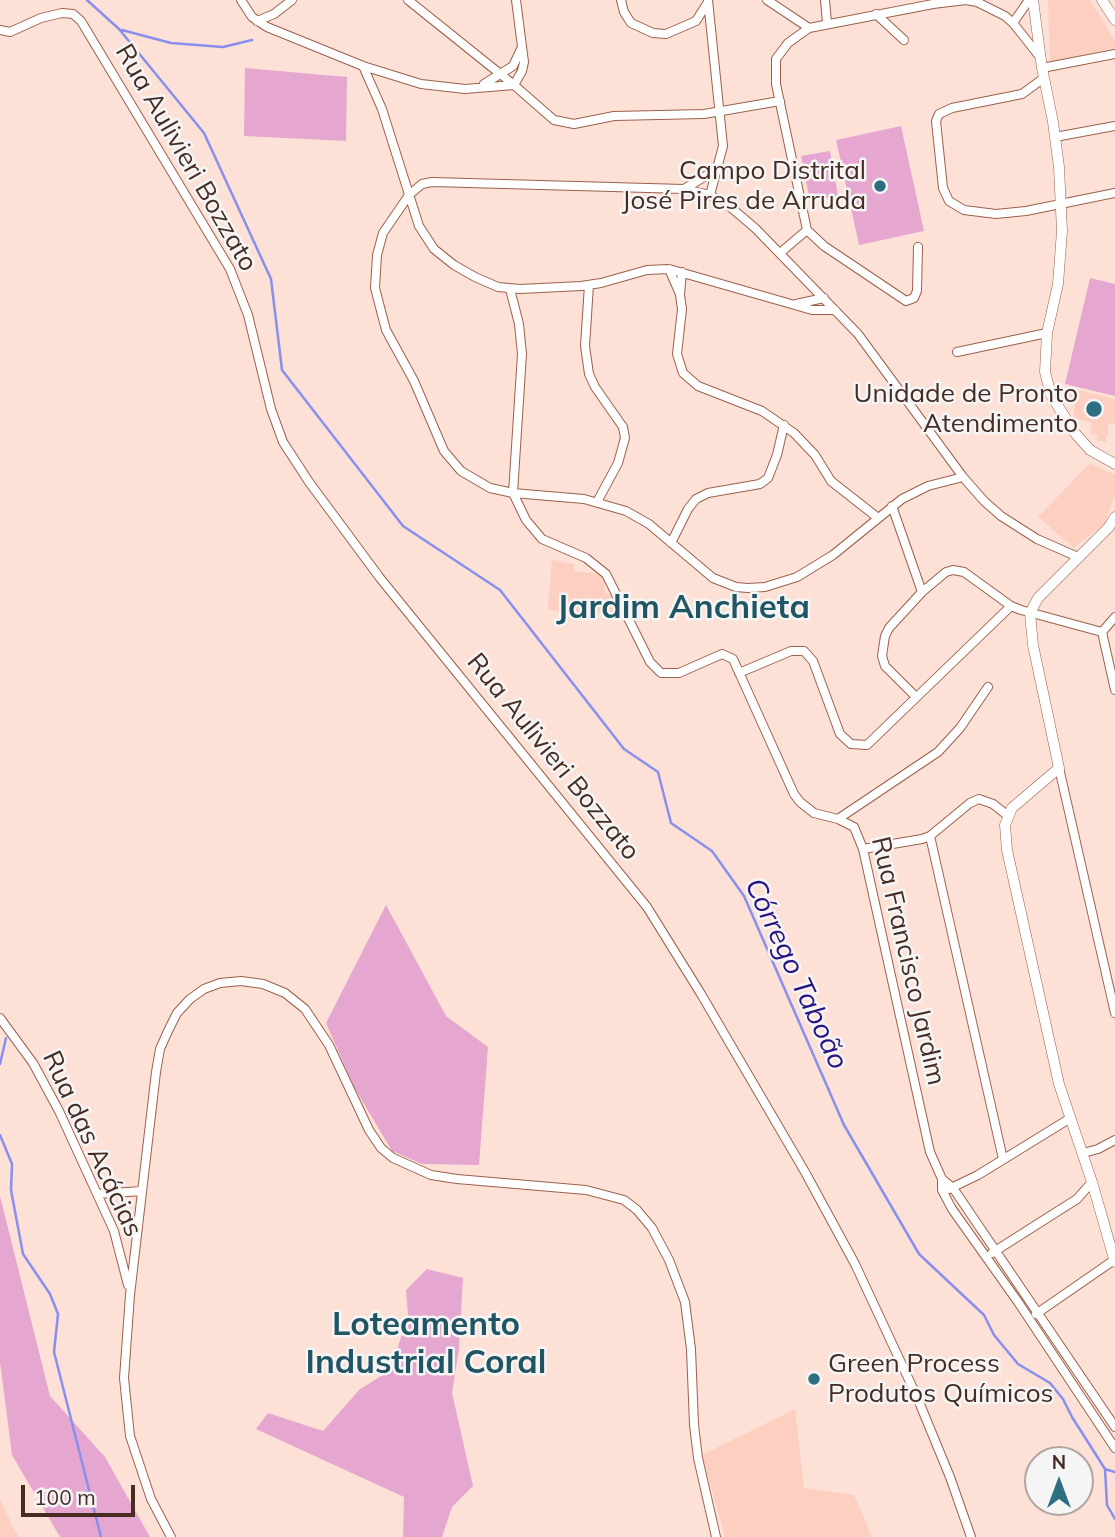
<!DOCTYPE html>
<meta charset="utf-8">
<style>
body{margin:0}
#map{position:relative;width:1115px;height:1537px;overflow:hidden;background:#fde1d7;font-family:Mulish,sans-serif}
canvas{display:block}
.north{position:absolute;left:1024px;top:1446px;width:70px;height:70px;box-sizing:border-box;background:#f5f5f5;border:2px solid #afa5a1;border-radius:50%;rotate:0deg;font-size:19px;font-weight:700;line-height:28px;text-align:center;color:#462c23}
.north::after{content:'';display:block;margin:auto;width:24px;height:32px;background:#2d6e81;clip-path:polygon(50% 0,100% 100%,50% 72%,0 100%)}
.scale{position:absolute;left:21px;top:1485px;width:114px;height:32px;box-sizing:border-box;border:4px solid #462c23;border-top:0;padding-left:9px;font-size:21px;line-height:24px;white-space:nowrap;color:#462c23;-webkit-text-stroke:5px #f5f5f5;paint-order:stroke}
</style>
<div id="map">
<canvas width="1115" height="1537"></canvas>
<div class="north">N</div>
<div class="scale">100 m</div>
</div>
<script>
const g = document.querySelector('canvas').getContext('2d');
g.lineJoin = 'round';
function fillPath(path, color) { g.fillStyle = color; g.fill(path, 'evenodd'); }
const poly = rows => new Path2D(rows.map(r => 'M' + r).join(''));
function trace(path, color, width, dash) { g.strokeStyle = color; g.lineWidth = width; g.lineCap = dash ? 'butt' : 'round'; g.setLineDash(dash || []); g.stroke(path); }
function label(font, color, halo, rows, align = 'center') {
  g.font = font + ' Mulish,sans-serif'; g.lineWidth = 5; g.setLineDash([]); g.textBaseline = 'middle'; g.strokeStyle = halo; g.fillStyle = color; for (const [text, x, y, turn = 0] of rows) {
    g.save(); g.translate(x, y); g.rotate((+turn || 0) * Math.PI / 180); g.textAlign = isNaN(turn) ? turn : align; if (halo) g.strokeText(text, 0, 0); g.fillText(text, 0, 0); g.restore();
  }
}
fillPath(poly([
 [1048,0,1090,0,1115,41,1115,48,1050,63],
 [1066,387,1115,399,1115,424,1108,423,1108,435,1106,436,1106,442,1097,440,1098,435,1090,433,1092,423,1073,418,1075,404,1063,401],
 [1090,463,1115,475,1115,495,1105,523,1074,548,1038,517],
 [552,560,574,564,573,571,598,574,605,581,604,589,606,594,612,594,619,612,564,613,548,609],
 [795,1409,804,1488,854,1495,872,1537,725,1537,702,1455],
 [0,1498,13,1528,19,1537,0,1537]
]), '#fdcfc0');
fillPath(poly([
 [245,68,347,77,346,141,244,136],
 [901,126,924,231,859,245,836,140],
 [830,151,838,196,810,201,801,156],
 [1090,278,1115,284,1115,396,1065,384],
 [386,905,446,1016,488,1047,479,1165,422,1164,392,1151,354,1087,326,1023],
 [0,1196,50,1396,105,1457,150,1537,60,1537,12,1455,0,1362],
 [427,1269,463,1278,459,1349,452,1393,473,1486,452,1507,442,1537,403,1537,404,1497,256,1429,268,1413,323,1431,360,1389,391,1370,408,1314,406,1290]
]), '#e5a7d0');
trace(poly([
 [87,0,119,29,204,133,271,279,282,370,403,526,500,590,624,749,658,772,671,823,712,851,744,896,844,1125,919,1254,984,1315,994,1335,1018,1364,1050,1383,1063,1399,1072,1417,1105,1469,1107,1505,1115,1519],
 [122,30,171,43,223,47,252,40],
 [0,1064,6,1038],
 [0,1135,12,1164,11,1190,23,1254,50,1294,58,1314,54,1352,101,1537],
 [1105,1469,1115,1472]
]), '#898fed', 2.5);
const minor = poly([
 [241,0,252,17,267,27,363,66,421,84,465,89,514,85,522,71,524,62,516,0],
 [408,0,514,85,554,120,574,124,614,116,704,114,780,101],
 [621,0,624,12,631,23,653,33,666,34,696,21,708,2],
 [708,0,723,146,710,195],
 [767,0,809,28],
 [825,0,827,23],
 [876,14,904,40],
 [257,21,274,14,292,0],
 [1013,23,1029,0],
 [0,30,10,32,41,18,62,13,73,14,81,21,230,269,248,315,271,409,283,442,309,482,380,578,647,907,701,994,805,1172,855,1264,917,1397,950,1477,971,1537],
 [363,66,382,109,419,226,434,249,454,265,475,277,498,287,520,289,581,286,601,283,647,270,669,269,812,310,835,310],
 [1042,68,1115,54],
 [1044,78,1022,94,952,108,939,114,936,121,943,188,949,201,964,210,996,214,1026,211,1115,193],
 [484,84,513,66,521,49],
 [1055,137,1115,126],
 [684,189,717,169],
 [918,247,917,291,914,298,906,301,824,246,807,230,776,84,776,59,788,43,809,28,933,4,966,0,977,2,1005,16,1013,23,1040,57],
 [780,253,807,230],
 [669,269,679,292],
 [682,272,680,295,682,309,677,354,683,373,698,386,762,411,794,433,815,455,831,481,878,518],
 [589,285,585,346,589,374,595,387,623,427,625,438,618,463,597,502],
 [510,289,519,324,522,354,513,493,526,520,542,539,586,558,606,574,650,662,661,673,679,673,722,654,733,659,794,794,800,802,814,813,838,819,854,827,863,849,930,1152,942,1179,942,1190,952,1209,1018,1302,1115,1448],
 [796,304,824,298],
 [957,352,1047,333],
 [963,477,928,486,902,499,833,555,797,577,765,587,748,588,736,587,713,578,649,524,626,511,584,499,513,493,490,488,461,471,444,451,414,381,386,330,375,288,377,255,383,233,409,195,422,184,432,182,684,189,710,195,729,206,755,228,858,334,963,477,984,501,1001,516,1037,539,1078,557],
 [892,506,922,592],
 [671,543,688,509,696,499,708,493,760,484,768,478,777,455,784,425],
 [1102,632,1115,690],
 [1102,632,1115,617],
 [739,673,791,651,804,651,813,661,840,734,851,744,867,745,1011,606],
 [915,696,885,666,882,656,885,636,889,628,922,592,946,572,953,570,964,572,1011,606,1021,610,1102,632],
 [1059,768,1115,1013],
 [838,819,938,752,960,728,988,687],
 [930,836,1003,1159],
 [863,849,922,839,930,836,970,803,979,799,993,804,1007,815],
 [0,1018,33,1063,59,1111,114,1231,128,1285],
 [1083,1153,1098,1149,1115,1140],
 [942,1179,953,1188,1115,1427],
 [949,1189,978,1175,1069,1119],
 [97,1194,142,1191],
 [992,1253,1077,1199,1092,1182],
 [1036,1314,1114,1260],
 [171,1537,151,1499,130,1436,124,1378,130,1295,156,1072,160,1049,168,1031,177,1013,190,999,204,989,220,983,241,981,263,984,285,993,305,1009,329,1045,369,1130,381,1148,393,1158,431,1175,457,1179,586,1190,624,1200,637,1210,652,1228,669,1260,685,1302,691,1349,694,1425,698,1458,716,1537]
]);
const tertiary = poly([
 [1033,0,1042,68,1053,122,1059,167,1062,231,1058,284,1047,333,1045,372,1051,395,1074,432,1090,450,1115,464],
 [1102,0,1115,20],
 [1115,517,1109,527,1038,598,1030,613,1033,645,1059,768,1012,808,1005,825,1007,850,1059,1084,1092,1182,1115,1262]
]);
trace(minor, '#9b604b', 10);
trace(tertiary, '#9b604b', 11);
trace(minor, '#fff', 8);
trace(tertiary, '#fff', 10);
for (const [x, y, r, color] of [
 [880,186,7,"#2d6e81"],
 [1094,409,9,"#2d6e81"],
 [814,1379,7,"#2d6e81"]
]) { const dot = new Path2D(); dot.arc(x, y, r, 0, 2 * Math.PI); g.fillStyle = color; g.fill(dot); trace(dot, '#f5f5f5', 2.5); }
label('26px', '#462c23', '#f5f5f5', [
 ["Rua Aulivieri Bozzato",186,158,60],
 ["Rua Aulivieri Bozzato",553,757,51],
 ["Rua Francisco Jardim",908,961,77],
 ["Rua das Acácias",92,1144,65]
]);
label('26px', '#462c23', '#f5f5f5', [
 ["Campo Distrital",866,171],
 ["José Pires de Arruda",866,201],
 ["Unidade de Pronto",1078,394],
 ["Atendimento",1078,424],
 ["Green Process",828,1364,"left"],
 ["Produtos Químicos",828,1394,"left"]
], 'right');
label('italic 28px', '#281181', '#f5f5f5', [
 ["Córrego Taboão",796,974,65]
]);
label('bold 33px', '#215564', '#f5f5f5', [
 ["Jardim Anchieta",683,608],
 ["Loteamento",426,1325],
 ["Industrial Coral",426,1363]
]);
</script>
